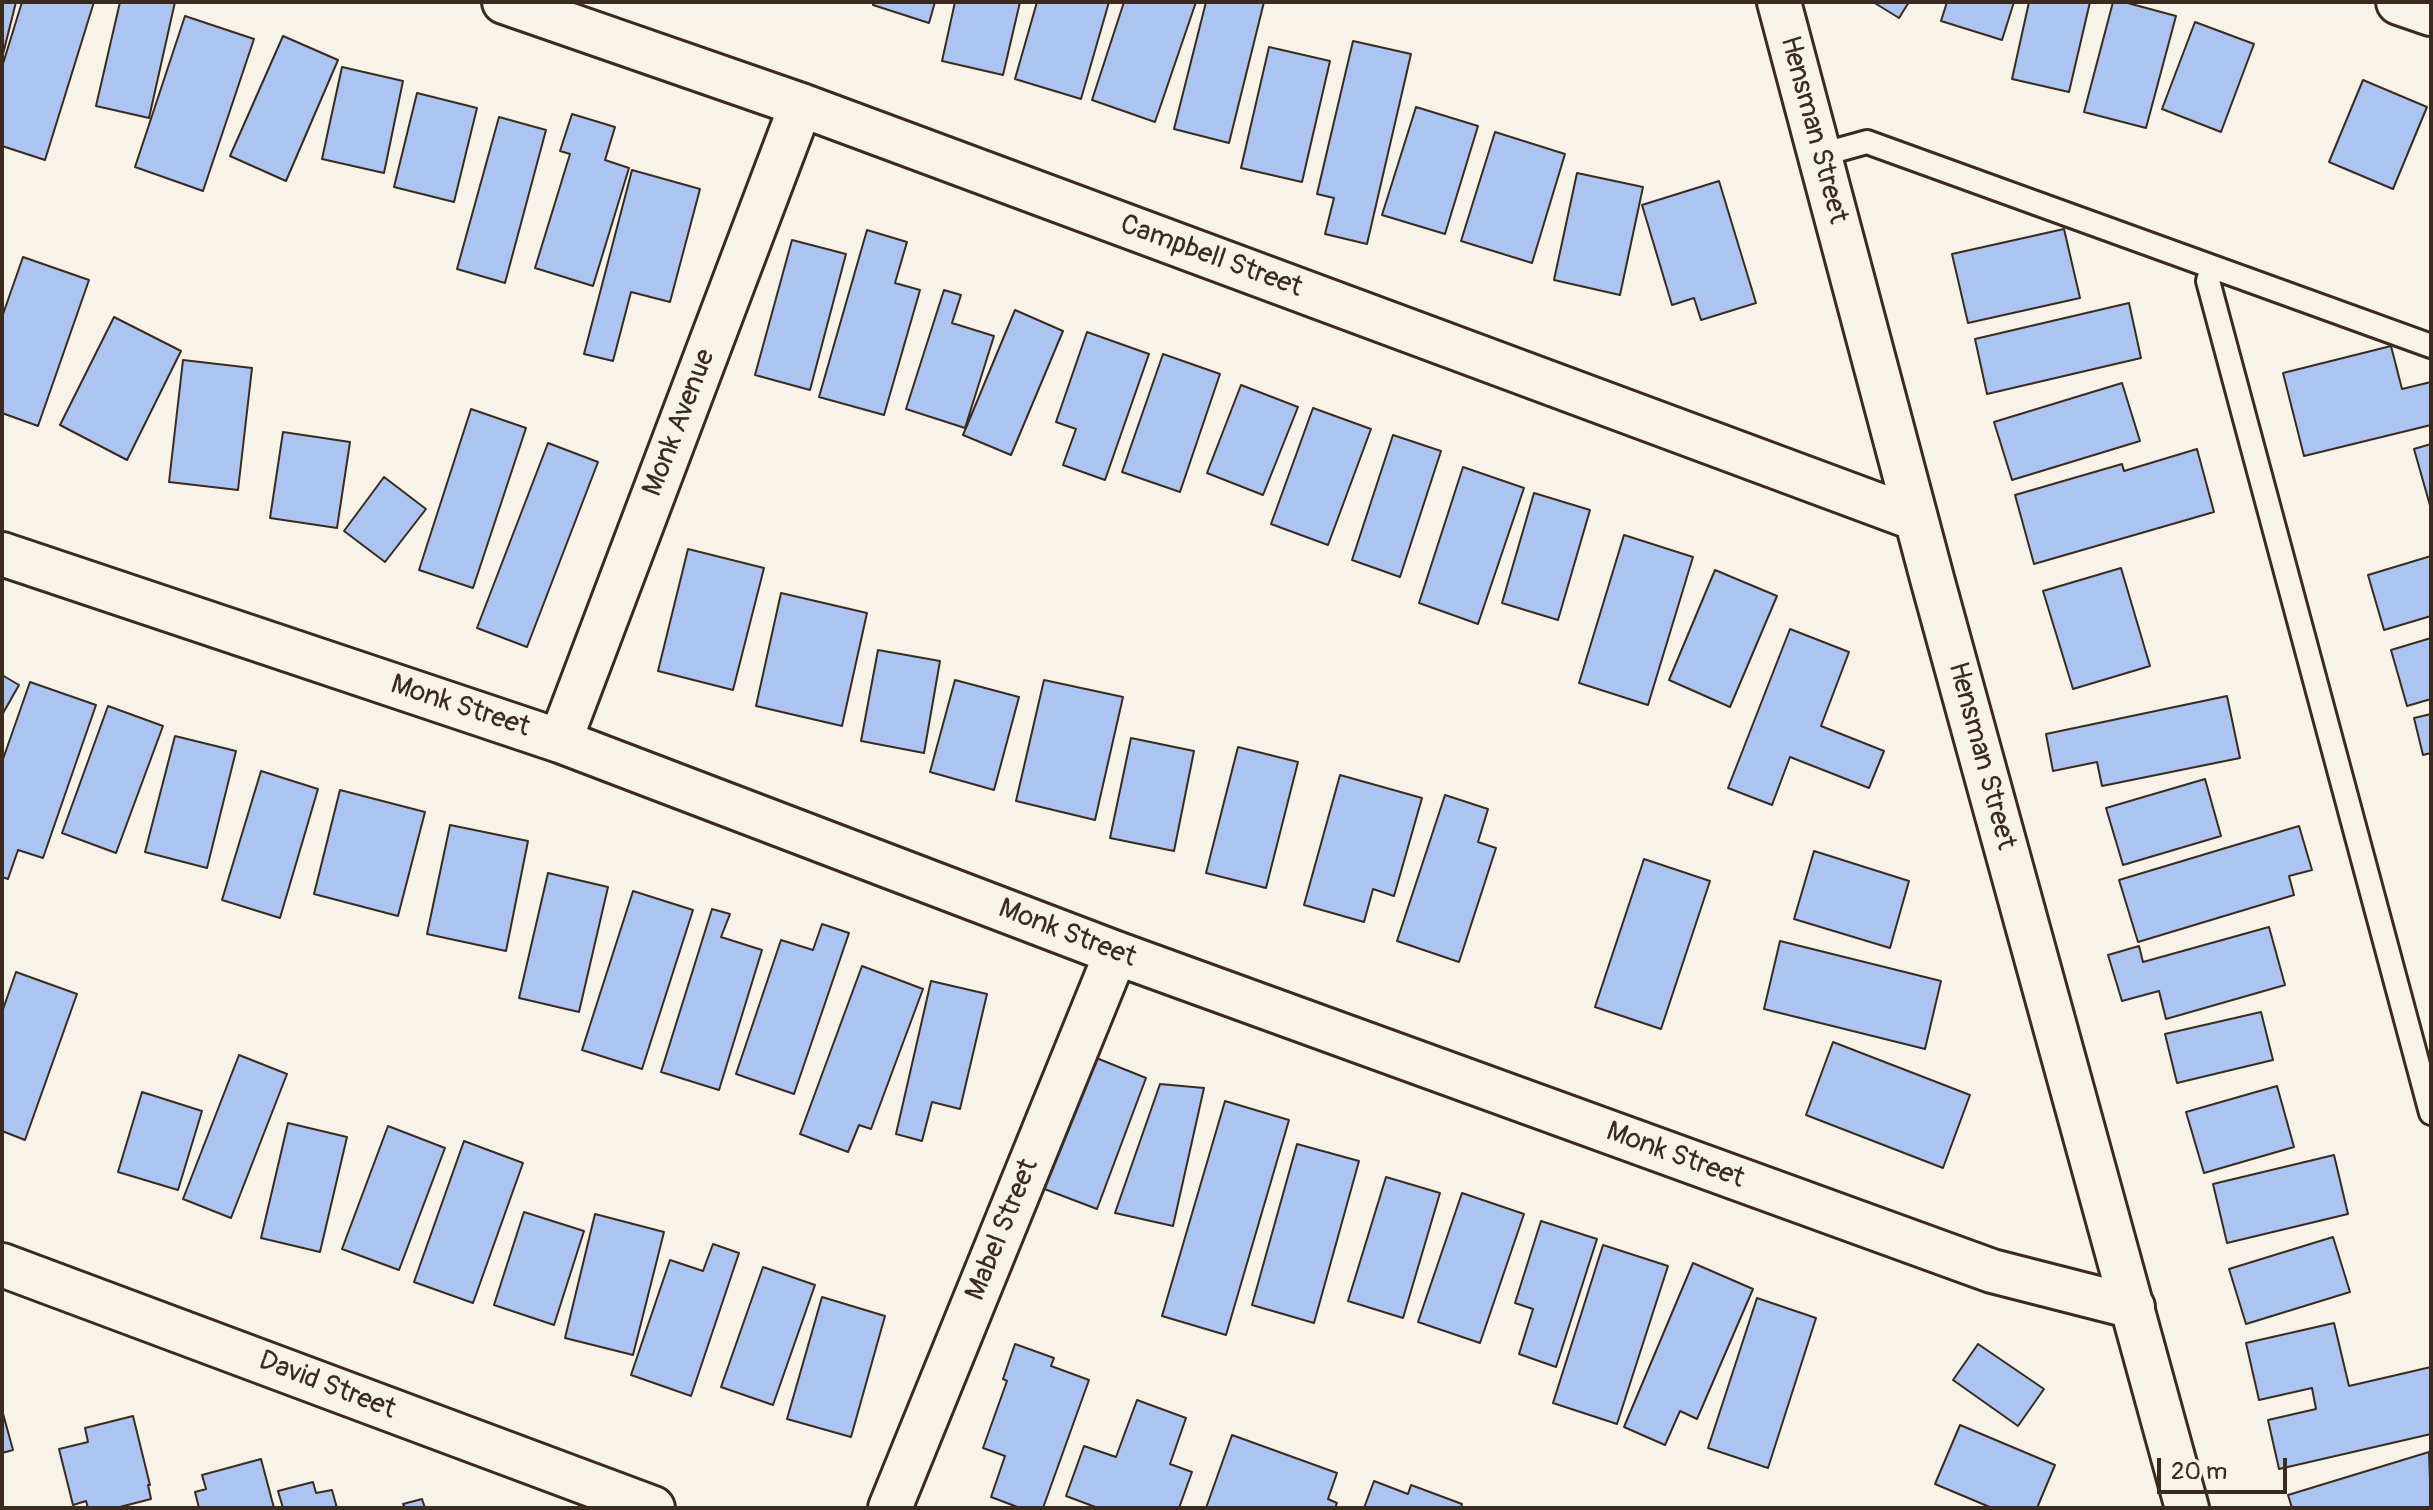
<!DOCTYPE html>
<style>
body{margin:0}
#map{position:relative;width:2433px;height:1510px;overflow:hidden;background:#f7f3e8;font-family:Pangolin,sans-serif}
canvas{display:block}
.frame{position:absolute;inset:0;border:4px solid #3b2a1e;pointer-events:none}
.scale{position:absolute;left:2157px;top:1458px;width:130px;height:36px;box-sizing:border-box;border:4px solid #3b2a1e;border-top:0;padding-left:10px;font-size:24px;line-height:28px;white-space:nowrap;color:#3b2a1e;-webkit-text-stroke:6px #f7f3e8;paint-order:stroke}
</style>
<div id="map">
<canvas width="2433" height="1510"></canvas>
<div class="frame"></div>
<div class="scale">20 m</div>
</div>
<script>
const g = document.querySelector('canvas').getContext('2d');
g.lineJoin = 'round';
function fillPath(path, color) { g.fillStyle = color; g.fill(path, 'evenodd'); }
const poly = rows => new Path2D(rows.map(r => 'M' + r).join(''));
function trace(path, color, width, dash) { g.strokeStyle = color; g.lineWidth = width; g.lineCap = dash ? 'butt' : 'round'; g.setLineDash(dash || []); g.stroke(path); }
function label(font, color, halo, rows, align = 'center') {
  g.font = font + ' Pangolin,sans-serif'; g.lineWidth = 7; g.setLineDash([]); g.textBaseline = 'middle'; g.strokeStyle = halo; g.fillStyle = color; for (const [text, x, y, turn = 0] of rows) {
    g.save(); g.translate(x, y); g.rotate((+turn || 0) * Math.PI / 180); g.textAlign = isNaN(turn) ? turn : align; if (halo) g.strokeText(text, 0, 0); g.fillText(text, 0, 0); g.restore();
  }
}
const building = poly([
 [2,2,16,2,2,58,2,2],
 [22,2,94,2,45,160,2,146,2,67,22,2],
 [120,2,175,2,149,118,96,106,120,2],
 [873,2,935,2,929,23,873,5,873,2],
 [955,2,1020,2,1003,75,942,61,955,2],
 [1037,2,1109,2,1081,99,1015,79,1037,2],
 [1124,2,1196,2,1155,122,1092,100,1124,2],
 [1206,2,1264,2,1229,143,1174,129,1206,2],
 [1873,2,1909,2,1899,18,1873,2],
 [1947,2,2014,2,2002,40,1941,21,1947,2],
 [2029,2,2090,2,2069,92,2012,79,2029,2],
 [2113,2,2124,2,2176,16,2146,128,2084,112,2113,2],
 [185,16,254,39,203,191,135,167,185,16],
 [2195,22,2254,44,2221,132,2162,109,2195,22],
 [283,36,338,60,286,181,230,156,283,36],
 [1353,41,1411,54,1367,244,1325,234,1334,198,1317,194,1353,41],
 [1269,47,1330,61,1302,182,1241,168,1269,47],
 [342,67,403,81,384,173,322,159,342,67],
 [2363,80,2427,107,2393,189,2329,162,2363,80],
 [417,93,477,108,454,202,394,187,417,93],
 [1416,107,1478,126,1445,234,1382,215,1416,107],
 [572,114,615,127,605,160,629,168,593,286,535,268,570,154,560,151,572,114],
 [499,117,546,130,505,283,457,269,499,117],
 [1495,132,1565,154,1532,263,1461,241,1495,132],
 [632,170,700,189,670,302,631,292,613,361,584,354,632,170],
 [1577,173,1643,187,1620,295,1554,280,1577,173],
 [1719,181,1756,303,1701,320,1694,298,1672,305,1642,205,1719,181],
 [2064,229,2080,298,1968,323,1952,254,2064,229],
 [867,230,907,242,895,283,920,290,884,415,819,397,867,230],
 [792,240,846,254,810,390,755,375,792,240],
 [23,257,89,280,38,426,2,413,2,317,23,257],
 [944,290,961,295,952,323,994,336,965,428,906,409,944,290],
 [2129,303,2141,358,1987,394,1975,339,2129,303],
 [1015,310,1063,331,1011,455,963,435,1015,310],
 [114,317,181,351,127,460,60,425,114,317],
 [1087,332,1149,354,1105,480,1063,465,1076,429,1056,422,1087,332],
 [2391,346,2402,389,2431,382,2431,425,2304,456,2283,373,2391,346],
 [1163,354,1220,374,1180,492,1122,472,1163,354],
 [183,360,252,368,238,490,169,482,183,360],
 [2122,383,2140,441,2012,480,1994,422,2122,383],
 [1241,385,1298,407,1263,495,1207,473,1241,385],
 [1313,408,1371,429,1328,545,1271,524,1313,408],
 [471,409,526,428,473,588,419,570,471,409],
 [283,432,350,442,337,528,270,518,283,432],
 [1393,435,1441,451,1400,577,1352,560,1393,435],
 [548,443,598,462,527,647,477,628,548,443],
 [2431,444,2431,509,2414,449,2431,444],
 [2197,449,2214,512,2034,564,2015,495,2122,464,2124,471,2197,449],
 [1463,467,1524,488,1478,624,1419,603,1463,467],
 [384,477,426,509,385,562,344,531,384,477],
 [1534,493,1590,510,1558,620,1502,603,1534,493],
 [1624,535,1693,557,1648,705,1579,683,1624,535],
 [688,549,764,568,733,690,658,671,688,549],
 [2431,556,2431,616,2384,630,2368,575,2431,556],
 [2121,568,2150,666,2073,689,2043,591,2121,568],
 [1715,570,1777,596,1730,707,1669,680,1715,570],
 [781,593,867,613,842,726,756,706,781,593],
 [1790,629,1849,652,1821,726,1884,751,1869,788,1790,757,1772,805,1728,788,1790,629],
 [2431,638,2431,699,2407,706,2391,650,2431,638],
 [878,650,940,661,924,753,861,741,878,650],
 [2,675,19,685,2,715,2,675],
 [955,680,1019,697,994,790,930,772,955,680],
 [1044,680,1123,697,1095,820,1016,801,1044,680],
 [30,682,96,705,43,858,18,850,8,879,2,877,2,762,30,682],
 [2227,696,2240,758,2102,786,2097,762,2053,771,2046,734,2227,696],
 [108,706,163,726,116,853,62,833,108,706],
 [2431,714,2431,753,2423,755,2414,718,2431,714],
 [175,736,236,751,207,868,145,852,175,736],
 [1131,738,1194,751,1174,851,1110,838,1131,738],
 [1238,747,1298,762,1266,888,1206,873,1238,747],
 [261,771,318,789,280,918,222,900,261,771],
 [1340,775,1422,798,1394,896,1373,889,1364,922,1304,905,1340,775],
 [2205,779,2221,836,2123,865,2106,808,2205,779],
 [340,790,425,812,398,916,314,894,340,790],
 [1445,795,1488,809,1478,842,1496,848,1459,962,1397,941,1445,795],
 [450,825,528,841,506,951,427,934,450,825],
 [2299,826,2312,870,2289,876,2294,895,2138,942,2119,880,2299,826],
 [1814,851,1909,881,1890,948,1794,919,1814,851],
 [1644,859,1710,881,1661,1029,1595,1007,1644,859],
 [548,873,608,887,579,1012,519,998,548,873],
 [633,891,693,910,642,1069,582,1050,633,891],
 [712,909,730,914,721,937,762,950,719,1090,661,1072,712,909],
 [822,924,849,933,794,1094,736,1074,781,940,813,950,822,924],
 [2269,927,2285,985,2166,1019,2159,991,2122,1001,2108,955,2139,946,2143,962,2269,927],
 [1780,941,1941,981,1925,1049,1764,1009,1780,941],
 [862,966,923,989,871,1129,859,1125,848,1152,800,1134,862,966],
 [16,972,77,994,25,1140,2,1131,2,1012,16,972],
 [931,981,987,994,960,1109,932,1102,922,1141,896,1134,931,981],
 [2261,1012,2273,1060,2177,1083,2165,1034,2261,1012],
 [1833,1042,1970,1095,1943,1168,1806,1115,1833,1042],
 [1084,1053,1146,1078,1097,1209,1034,1185,1084,1053],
 [239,1055,287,1074,231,1218,183,1199,239,1055],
 [1160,1084,1204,1088,1173,1226,1115,1213,1160,1084],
 [2277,1086,2294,1147,2204,1173,2186,1112,2277,1086],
 [142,1092,202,1111,178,1190,118,1172,142,1092],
 [1225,1101,1289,1120,1226,1335,1162,1316,1225,1101],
 [288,1123,347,1137,320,1252,261,1238,288,1123],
 [388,1126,445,1148,399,1270,342,1249,388,1126],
 [464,1141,523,1163,473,1303,414,1282,464,1141],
 [1297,1144,1359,1161,1314,1323,1252,1305,1297,1144],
 [2334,1155,2348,1214,2227,1243,2213,1184,2334,1155],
 [1386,1177,1440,1193,1403,1318,1348,1301,1386,1177],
 [1462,1193,1524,1214,1480,1343,1418,1322,1462,1193],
 [524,1212,584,1231,554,1325,494,1305,524,1212],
 [595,1214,664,1232,633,1355,565,1338,595,1214],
 [1541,1221,1597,1239,1556,1367,1519,1354,1533,1309,1515,1303,1541,1221],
 [2333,1237,2350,1292,2246,1324,2229,1269,2333,1237],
 [713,1244,739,1253,691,1396,631,1375,670,1260,703,1271,713,1244],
 [1603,1245,1668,1266,1617,1424,1553,1403,1603,1245],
 [1693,1263,1753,1289,1697,1419,1680,1411,1665,1445,1624,1427,1693,1263],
 [763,1267,815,1285,773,1405,721,1387,763,1267],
 [822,1297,885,1316,851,1437,787,1419,822,1297],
 [1757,1298,1816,1318,1768,1468,1708,1448,1757,1298],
 [2334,1323,2349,1386,2431,1367,2431,1434,2279,1469,2268,1420,2316,1409,2312,1388,2259,1400,2246,1343,2334,1323],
 [1015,1344,1054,1358,1051,1366,1089,1380,1043,1508,1020,1508,991,1497,1005,1456,983,1448,1007,1381,1003,1379,1015,1344],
 [1978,1344,2044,1389,2018,1426,1953,1380,1978,1344],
 [1137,1400,1186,1418,1170,1464,1192,1472,1179,1508,1098,1508,1066,1496,1084,1446,1116,1457,1137,1400],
 [2,1410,13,1450,2,1453,2,1410],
 [133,1416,150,1485,148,1485,151,1499,116,1508,88,1508,86,1501,73,1505,59,1449,88,1442,85,1428,133,1416],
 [1960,1425,2055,1465,2037,1508,1992,1508,1935,1484,1960,1425],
 [1232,1435,1337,1473,1328,1499,1337,1503,1335,1508,1206,1508,1232,1435],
 [2429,1452,2431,1508,2292,1508,2288,1495,2429,1452],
 [261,1459,274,1508,199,1508,195,1492,206,1489,202,1475,261,1459],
 [1374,1481,1408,1494,1411,1485,1462,1504,1461,1508,1364,1508,1374,1481],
 [313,1482,316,1493,332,1490,337,1508,283,1508,278,1491,313,1482],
 [422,1499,425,1508,405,1508,403,1504,422,1499]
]);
fillPath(building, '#abc4f2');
trace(building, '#3b2a1e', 2);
const lane = poly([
 [1820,155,1867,142,2431,346],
 [2212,267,2208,281,2431,1113]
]);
const street = poly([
 [504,2,801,105,1916,519],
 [1779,2,1933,582,2187,1508],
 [2,554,560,741,1116,953,1992,1271,2133,1307],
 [560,741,801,105],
 [2,1265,653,1508],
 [890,1508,1116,953]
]);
const highway = poly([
 [2399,2,2431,13]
]);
trace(lane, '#3b2a1e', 28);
trace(street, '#3b2a1e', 48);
trace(highway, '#3b2a1e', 50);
trace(lane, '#f7f3e8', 22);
trace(street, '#f7f3e8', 42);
trace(highway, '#f7f3e8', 44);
label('28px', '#3b2a1e', '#f7f3e8', [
 ["Hensman Street",1813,130,75],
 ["Campbell Street",1211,257,20],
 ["Monk Avenue",680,423,-69],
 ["Monk Street",460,707,18],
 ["Hensman Street",1981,756,75],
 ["Monk Street",1067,934,21],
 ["Monk Street",1675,1156,20],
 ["Mabel Street",1003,1230,-68],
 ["David Street",327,1386,21]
]);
</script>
